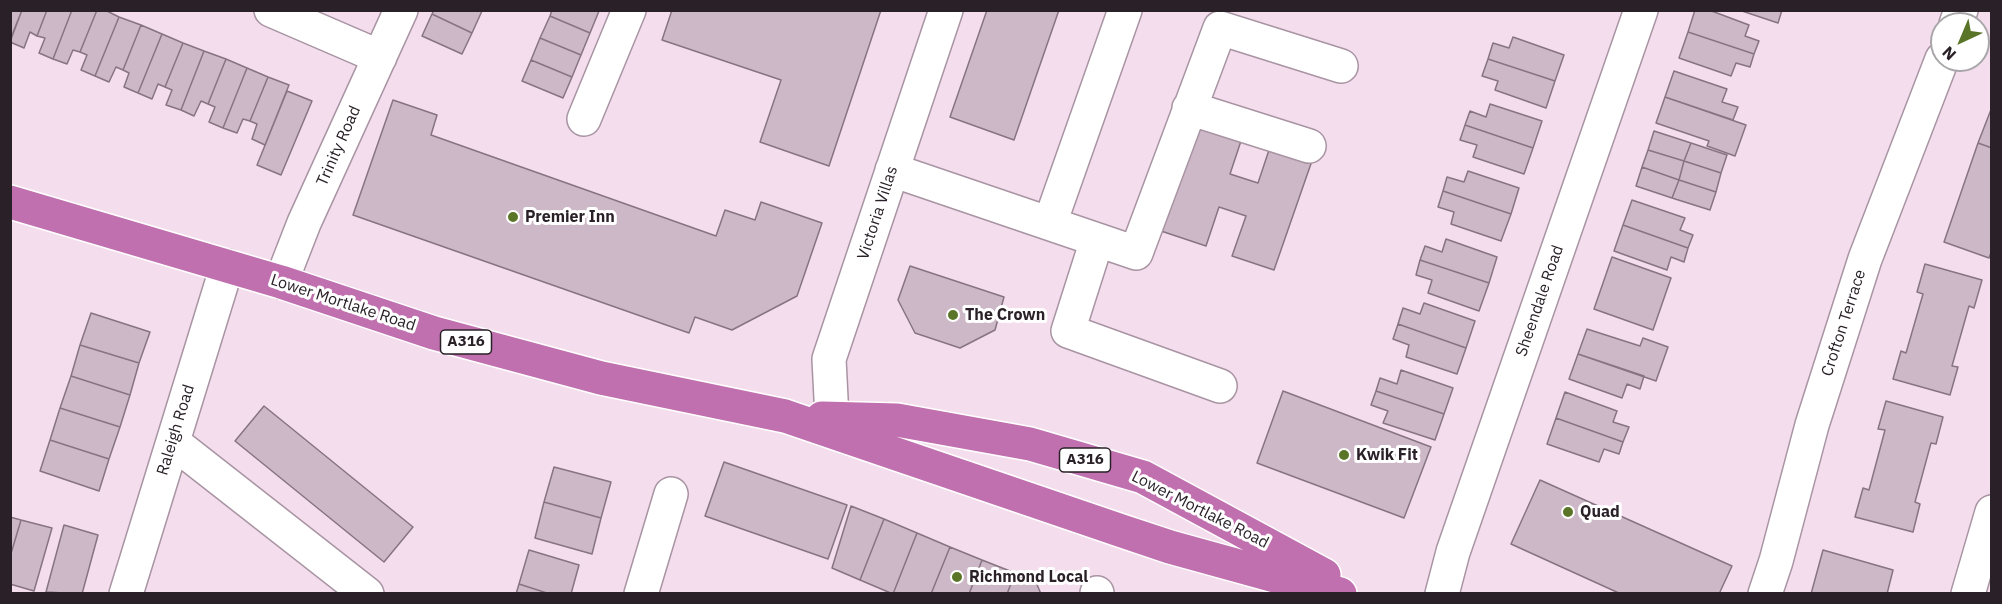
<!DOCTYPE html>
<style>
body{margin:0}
#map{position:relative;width:2002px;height:604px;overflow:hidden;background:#f4deee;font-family:"IBM Plex Sans",sans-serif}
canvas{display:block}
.frame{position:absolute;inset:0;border:12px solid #292127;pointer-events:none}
.north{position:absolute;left:1930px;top:12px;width:60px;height:60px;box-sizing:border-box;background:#fff;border:2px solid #a9a6a9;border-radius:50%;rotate:224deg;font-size:16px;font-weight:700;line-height:24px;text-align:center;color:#292127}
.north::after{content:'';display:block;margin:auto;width:21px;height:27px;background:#5b7528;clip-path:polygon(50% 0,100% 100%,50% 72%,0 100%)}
</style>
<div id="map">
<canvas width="2002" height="604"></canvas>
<div class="frame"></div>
<div class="north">N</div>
</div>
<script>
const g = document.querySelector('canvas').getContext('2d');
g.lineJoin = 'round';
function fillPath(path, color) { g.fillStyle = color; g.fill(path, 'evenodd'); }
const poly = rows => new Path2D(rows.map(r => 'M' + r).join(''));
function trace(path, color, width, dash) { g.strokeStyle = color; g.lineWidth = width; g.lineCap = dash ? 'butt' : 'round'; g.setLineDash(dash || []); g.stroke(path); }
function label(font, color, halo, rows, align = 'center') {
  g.font = font + ' "IBM Plex Sans",sans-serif'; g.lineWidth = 6; g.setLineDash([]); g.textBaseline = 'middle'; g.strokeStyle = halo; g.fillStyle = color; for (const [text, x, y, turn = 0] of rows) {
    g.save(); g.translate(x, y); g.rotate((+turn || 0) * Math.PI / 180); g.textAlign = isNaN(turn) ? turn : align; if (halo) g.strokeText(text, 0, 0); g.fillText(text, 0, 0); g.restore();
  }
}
const building = poly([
 [10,10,22,10,10,40,10,10],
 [22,10,47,10,37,36,30,32,24,48,10,42,22,10],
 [47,10,72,10,53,59,39,53,45,38,37,36,47,10],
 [72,10,97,10,80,52,73,50,67,64,53,59,72,10],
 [97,10,105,10,119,17,95,76,81,70,87,55,80,52,97,10],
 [434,10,480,10,482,11,472,33,432,14,434,10],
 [552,10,598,10,599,11,590,33,550,16,552,10],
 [672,10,881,10,829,166,760,142,781,80,662,40,672,10],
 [987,10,1059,10,1014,140,950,117,987,10],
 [1695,10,1709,10,1749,25,1745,36,1759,41,1754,54,1688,32,1695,10],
 [1739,10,1782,10,1778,23,1739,10],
 [432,14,472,33,462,54,422,36,432,14],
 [550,16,590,33,581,55,540,38,550,16],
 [119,17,141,25,123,70,116,67,109,82,95,76,119,17],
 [141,25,162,34,138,93,124,87,129,73,123,70,141,25],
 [1688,32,1754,54,1750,67,1736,63,1731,76,1679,58,1688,32],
 [162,34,183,43,165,87,158,84,152,99,138,93,162,34],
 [1513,37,1564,55,1555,81,1488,59,1493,43,1509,48,1513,37],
 [540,38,581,55,572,77,531,60,540,38],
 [183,43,204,51,181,110,166,105,172,90,165,87,183,43],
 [204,51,226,59,208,104,201,101,194,116,181,110,204,51],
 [226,59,247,68,223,128,209,122,215,107,208,104,226,59],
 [1488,59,1555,81,1546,108,1495,90,1498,81,1482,76,1488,59],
 [531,60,572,77,563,98,522,81,531,60],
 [247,68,268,77,250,121,243,119,237,133,223,128,247,68],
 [1674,71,1727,89,1722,102,1738,107,1733,120,1665,97,1674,71],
 [268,77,289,85,265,145,252,139,257,124,250,121,268,77],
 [287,91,312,101,281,175,257,165,287,91],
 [1665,97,1746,125,1735,156,1707,146,1709,141,1656,123,1665,97],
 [393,100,437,115,431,135,716,236,725,210,755,220,761,202,822,223,797,296,732,330,695,317,689,333,353,215,393,100],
 [1490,104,1542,121,1533,148,1465,125,1470,111,1486,117,1490,104],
 [1992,107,1992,148,1978,143,1992,107],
 [1200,117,1244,132,1230,174,1258,183,1272,141,1314,155,1274,270,1232,256,1246,216,1219,207,1206,246,1161,231,1200,117],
 [1465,125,1533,148,1524,174,1473,157,1477,145,1460,140,1465,125],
 [1654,131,1691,143,1684,161,1648,150,1654,131],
 [1691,143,1727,155,1721,173,1684,161,1691,143],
 [1978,143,1992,148,1992,250,1989,258,1944,242,1978,143],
 [1648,150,1684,161,1679,180,1642,167,1648,150],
 [1684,161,1721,173,1716,192,1679,180,1684,161],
 [1642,167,1679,180,1672,198,1636,186,1642,167],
 [1468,171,1519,188,1511,214,1443,191,1447,177,1464,182,1468,171],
 [1679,180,1716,192,1710,210,1672,198,1679,180],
 [1443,191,1511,214,1501,241,1451,224,1454,212,1438,207,1443,191],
 [1632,200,1685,218,1680,230,1693,235,1688,248,1623,225,1632,200],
 [1623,225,1688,248,1684,262,1671,257,1667,270,1614,251,1623,225],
 [1446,239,1497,257,1489,283,1420,260,1425,246,1442,252,1446,239],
 [1612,257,1671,278,1653,330,1594,309,1612,257],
 [1420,260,1489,283,1479,311,1428,293,1432,280,1416,275,1420,260],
 [1925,264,1982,280,1974,308,1969,306,1952,366,1958,367,1950,395,1893,379,1901,351,1906,353,1923,294,1917,292,1925,264],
 [910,266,1004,297,995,330,960,348,915,333,898,300,910,266],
 [1424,303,1475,321,1466,348,1398,324,1403,308,1420,314,1424,303],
 [91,313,150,332,139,363,80,345,91,313],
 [1398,324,1466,348,1457,374,1406,357,1409,345,1393,339,1398,324],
 [1587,329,1640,346,1643,338,1668,347,1656,381,1578,354,1587,329],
 [80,345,139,363,130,395,71,376,80,345],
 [1578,354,1644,376,1640,389,1627,384,1622,398,1569,379,1578,354],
 [1401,370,1453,388,1444,414,1376,391,1380,378,1397,384,1401,370],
 [71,376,130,395,120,427,60,408,71,376],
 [1283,391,1431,447,1404,518,1257,463,1283,391],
 [1376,391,1444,414,1435,440,1383,423,1388,411,1371,405,1376,391],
 [1565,392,1617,411,1613,422,1629,427,1623,442,1556,418,1565,392],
 [1886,401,1943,417,1936,444,1931,443,1915,502,1920,504,1913,532,1855,517,1863,488,1869,490,1885,430,1878,429,1886,401],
 [264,406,413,527,384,562,235,441,264,406],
 [60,408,120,427,109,459,50,440,60,408],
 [1556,418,1623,442,1619,454,1604,449,1599,462,1547,444,1556,418],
 [50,440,109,459,99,491,40,471,50,440],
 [724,462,847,505,828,559,705,516,724,462],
 [554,467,611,482,601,518,544,502,554,467],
 [1540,480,1732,566,1719,594,1621,594,1511,544,1540,480],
 [544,502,601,518,592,554,535,538,544,502],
 [851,506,884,519,860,580,832,568,851,506],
 [10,517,21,520,10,557,10,517],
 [884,519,917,533,893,594,860,580,884,519],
 [21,520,52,528,34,591,10,584,10,557,21,520],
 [64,525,98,535,82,594,46,592,64,525],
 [917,533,950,547,931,594,893,594,917,533],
 [950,547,982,560,969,594,931,594,950,547],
 [529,550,579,565,571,594,550,594,519,584,529,550],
 [1823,550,1893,570,1887,594,1811,594,1823,550],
 [982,560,1015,573,1007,594,969,594,982,560],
 [1015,573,1036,582,1041,594,1007,594,1015,573],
 [519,584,550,594,516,594,519,584]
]);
fillPath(building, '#cdb8c7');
trace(building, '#877482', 1.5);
const minor = poly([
 [271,10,380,57],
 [1956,24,1961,10],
 [1189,108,1309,146],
 [584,119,629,10],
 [892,170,1136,253,1220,28,1341,66],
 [1050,223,1125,10],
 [1097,240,1068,331,1220,386],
 [281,282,304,223,401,10],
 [832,418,829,359,946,10],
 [173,442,367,594],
 [126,594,227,266],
 [641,594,671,494],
 [1097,594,1097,593],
 [1442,594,1453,552,1641,10],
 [1765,594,1776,561,1812,425,1865,259,1942,59],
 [1968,594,1992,512]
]);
const highway = poly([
 [10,202,281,282,434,333,601,378,785,416,1122,531,1170,547,1340,594],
 [822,418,897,420,1030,444,1143,477,1324,575]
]);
trace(minor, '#a894a2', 36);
trace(highway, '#fff', 36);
trace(minor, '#fff', 33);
trace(highway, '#c070ae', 33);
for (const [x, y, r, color] of [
 [513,217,6,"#5b7528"],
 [953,315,6,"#5b7528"],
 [1344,455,6,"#5b7528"],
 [1568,512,6,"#5b7528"],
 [957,577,6,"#5b7528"]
]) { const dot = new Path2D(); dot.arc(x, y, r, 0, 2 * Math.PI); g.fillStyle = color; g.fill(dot); trace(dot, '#fff', 2); }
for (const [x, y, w] of [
 [466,342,51],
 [1085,460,51]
]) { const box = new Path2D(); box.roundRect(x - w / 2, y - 12, w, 24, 4.5); g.fillStyle = '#fff'; g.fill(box); trace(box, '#292127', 1.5); }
label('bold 15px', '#292127', null, [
 ["A316",466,342],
 ["A316",1085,460]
]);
label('16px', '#292127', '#fff', [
 ["Trinity Road",339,146,-66],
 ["Victoria Villas",878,213,-72],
 ["Sheendale Road",1540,301,-71],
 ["Lower Mortlake Road",343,303,18],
 ["Crofton Terrace",1844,323,-72],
 ["Raleigh Road",176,430,-73],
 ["Lower Mortlake Road",1200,510,27]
]);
label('bold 16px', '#292127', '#fff', [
 ["Premier Inn",525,217],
 ["The Crown",965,315],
 ["Kwik Fit",1356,455],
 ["Quad",1580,512],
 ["Richmond Local",969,577]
], 'left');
</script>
